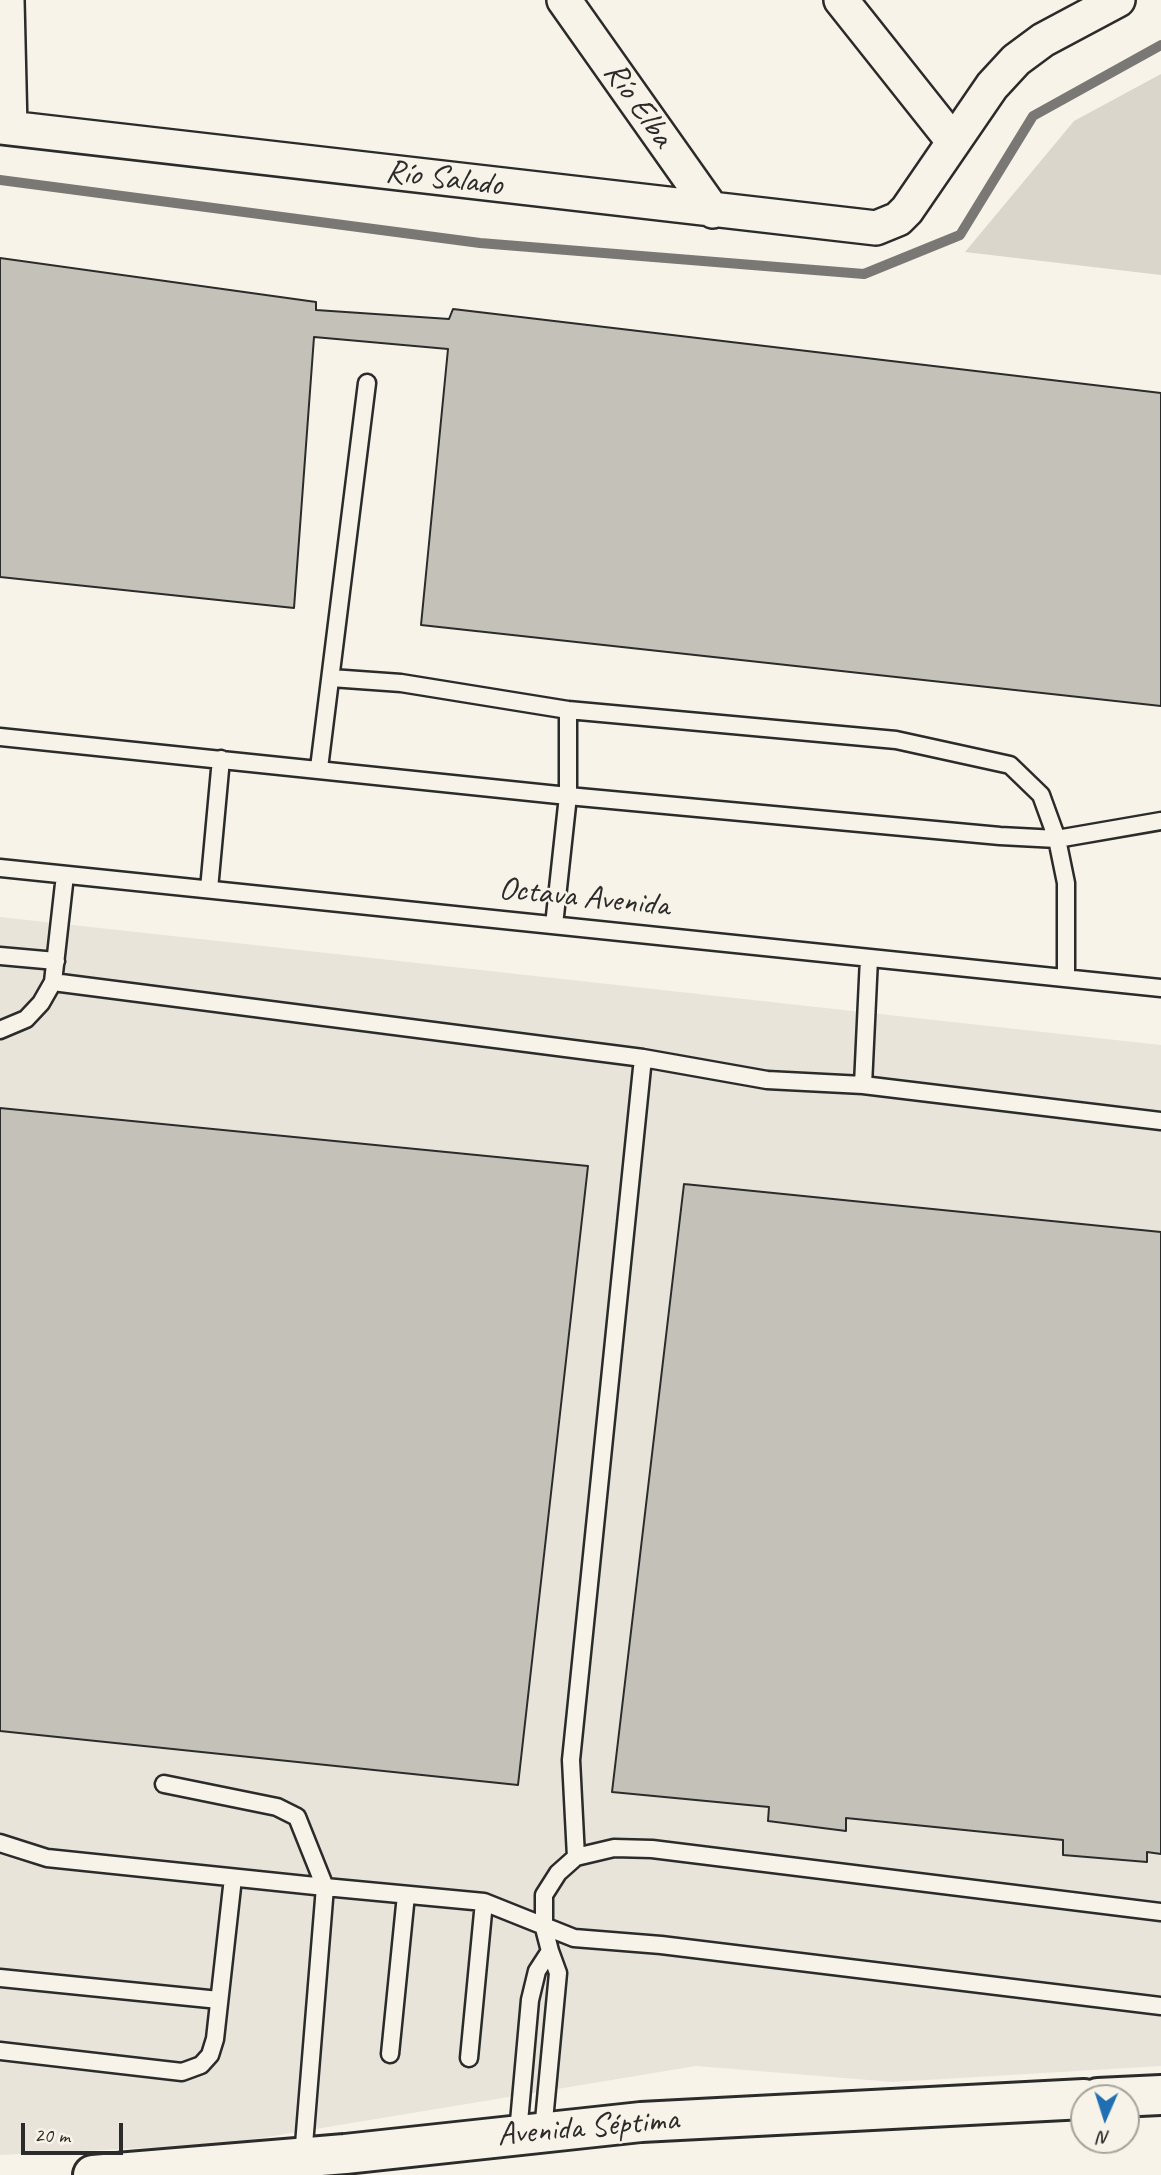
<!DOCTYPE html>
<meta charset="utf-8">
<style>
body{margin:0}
#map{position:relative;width:1161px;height:2175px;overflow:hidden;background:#f7f3e8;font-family:Caveat,sans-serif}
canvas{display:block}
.north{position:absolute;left:1070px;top:2084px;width:70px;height:70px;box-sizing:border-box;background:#f7f3e8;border:2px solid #a5a39c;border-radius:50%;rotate:183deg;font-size:19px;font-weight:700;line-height:28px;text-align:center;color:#2b2b2b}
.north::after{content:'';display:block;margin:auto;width:24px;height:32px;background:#1f6fb2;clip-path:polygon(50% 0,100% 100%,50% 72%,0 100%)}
.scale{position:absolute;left:21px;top:2123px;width:102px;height:32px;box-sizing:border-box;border:4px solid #2b2b2b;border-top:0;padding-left:9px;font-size:21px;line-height:24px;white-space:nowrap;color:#2b2b2b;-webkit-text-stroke:5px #f7f3e8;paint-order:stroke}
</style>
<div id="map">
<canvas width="1161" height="2175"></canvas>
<div class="north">N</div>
<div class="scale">20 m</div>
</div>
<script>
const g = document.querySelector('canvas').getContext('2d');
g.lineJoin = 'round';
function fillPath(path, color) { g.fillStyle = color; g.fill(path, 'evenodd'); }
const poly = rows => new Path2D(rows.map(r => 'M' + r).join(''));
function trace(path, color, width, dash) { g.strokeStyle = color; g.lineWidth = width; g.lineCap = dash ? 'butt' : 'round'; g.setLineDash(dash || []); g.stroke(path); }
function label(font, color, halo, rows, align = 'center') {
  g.font = font + ' Caveat,sans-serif'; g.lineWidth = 5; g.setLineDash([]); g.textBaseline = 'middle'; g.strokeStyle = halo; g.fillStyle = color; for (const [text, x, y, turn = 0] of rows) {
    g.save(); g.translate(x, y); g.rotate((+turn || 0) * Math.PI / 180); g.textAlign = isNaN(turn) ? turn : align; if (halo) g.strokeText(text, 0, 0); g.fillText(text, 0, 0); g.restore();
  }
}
fillPath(poly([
 [0,917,1161,1045,1161,2066,893,2082,696,2066,225,2144,0,2155]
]), '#e8e4da');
fillPath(poly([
 [1161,74,1161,275,965,252,1074,121]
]), '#dad6cc');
trace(poly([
 [0,180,480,243,864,274,960,235,1033,116,1161,45]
]), '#7a7874', 10);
const building = poly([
 [0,258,316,302,316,310,449,319,453,309,1161,393,1161,706,421,625,448,349,314,337,294,608,0,577,0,258],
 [0,1108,588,1166,518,1785,0,1731,0,1108],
 [684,1184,1161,1232,1161,1854,1147,1852,1147,1862,1063,1855,1063,1840,846,1818,846,1831,768,1821,769,1807,612,1792,684,1184]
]);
fillPath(building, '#c4c1b9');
trace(building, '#2b2b2b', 2);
const service = poly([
 [331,678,401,683,568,710,896,740,1010,765,1041,795,1057,839,1066,883,1066,978],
 [0,737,568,796,1000,836,1057,839,1161,821],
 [319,768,367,383],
 [0,868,1161,988],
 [209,889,221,759],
 [554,925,568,796,568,710],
 [0,956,56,961],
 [53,982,643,1058,767,1080,863,1085,869,958],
 [0,1030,26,1019,41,1003,53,982,65,875],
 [863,1085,1161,1121],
 [0,1843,47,1858,325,1887,297,1817,277,1807,164,1784],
 [576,1857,571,1760,643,1058],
 [550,1951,544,1928,544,1895,558,1873,576,1857,614,1848,652,1849,1161,1912],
 [0,1978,219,2000],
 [0,2051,182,2072,201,2065,210,2055,215,2039,233,1878],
 [390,2054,406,1895],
 [469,2058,484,1902],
 [518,2133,530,2000,537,1971,550,1951,558,1973,543,2131],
 [303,2157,325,1887,484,1902,574,1938,661,1945,1161,2006]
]);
const minor = poly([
 [7,0,10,128],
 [564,0,713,211],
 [841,0,953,141],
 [0,127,876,228,898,219,907,210,992,86,1016,60,1043,40,1118,0]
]);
const tertiary = poly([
 [1098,2098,1161,2095],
 [93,2175,345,2154,641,2122,1084,2099]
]);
trace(service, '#2b2b2b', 21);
trace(minor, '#2b2b2b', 38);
trace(tertiary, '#2b2b2b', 44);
trace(service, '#f7f3e8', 16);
trace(minor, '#f7f3e8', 33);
trace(tertiary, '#f7f3e8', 38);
label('33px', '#2b2b2b', '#f7f3e8', [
 ["Río Elba",638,105,55],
 ["Río Salado",444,179,7],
 ["Octava Avenida",584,898,6],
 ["Avenida Séptima",588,2128,-5]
]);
</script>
